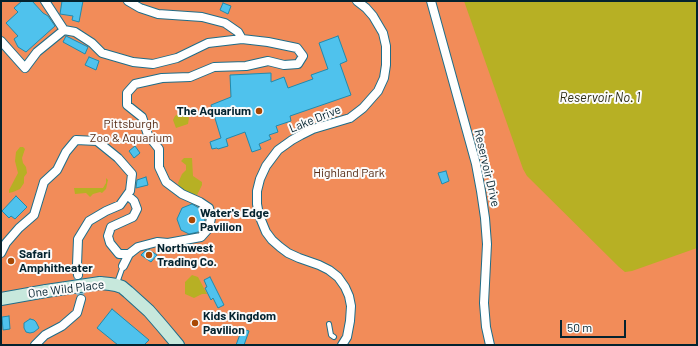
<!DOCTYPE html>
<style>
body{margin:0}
#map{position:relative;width:698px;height:346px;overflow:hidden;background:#aee3fa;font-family:Barlow,sans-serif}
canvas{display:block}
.frame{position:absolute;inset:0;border:2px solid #04232f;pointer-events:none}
.scale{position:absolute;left:560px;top:320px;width:66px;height:18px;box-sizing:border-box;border:2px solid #04232f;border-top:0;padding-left:5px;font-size:12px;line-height:14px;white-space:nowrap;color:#04232f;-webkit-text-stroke:3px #fbfbfb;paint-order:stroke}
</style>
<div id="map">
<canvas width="698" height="346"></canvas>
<div class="frame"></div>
<div class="scale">50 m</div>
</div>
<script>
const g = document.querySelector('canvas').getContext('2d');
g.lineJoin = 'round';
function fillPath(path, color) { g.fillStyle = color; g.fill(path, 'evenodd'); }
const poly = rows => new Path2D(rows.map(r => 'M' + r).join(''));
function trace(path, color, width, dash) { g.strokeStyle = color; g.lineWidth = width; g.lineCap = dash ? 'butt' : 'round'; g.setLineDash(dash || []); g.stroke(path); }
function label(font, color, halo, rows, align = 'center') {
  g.font = font + ' Barlow,sans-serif'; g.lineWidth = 4; g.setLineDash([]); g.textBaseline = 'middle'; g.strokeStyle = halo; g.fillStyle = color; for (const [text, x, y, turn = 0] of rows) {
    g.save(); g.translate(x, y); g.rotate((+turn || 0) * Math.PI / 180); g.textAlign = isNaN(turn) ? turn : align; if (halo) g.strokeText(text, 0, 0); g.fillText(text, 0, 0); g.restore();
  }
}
fillPath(poly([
 [1,1,697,1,697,345,1,345]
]), '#f28c59');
fillPath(poly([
 [464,1,697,1,697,248,632,271,625,272,619,267,527,176,523,169],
 [183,107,186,109,186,113,189,118,188,124,176,128,173,120,175,116,179,113,181,108],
 [20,147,23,147,25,149,22,158,23,163,26,167,27,173,24,177,24,183,20,189,13,192,9,193,9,190,18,173,15,161,16,152],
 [184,158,192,158,193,176,202,182,202,185,197,195,189,193,179,186,178,183,182,174,186,170,186,165,181,161],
 [106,178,108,180,106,189,102,193,100,192,93,194,90,197,86,193,75,194,74,188,103,188,106,183],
 [192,275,198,277,207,294,202,294,194,298,185,294,185,282]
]), '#b7b024');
const building = poly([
 [22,1,32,1,43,13,48,16,55,26,26,52,18,47,14,39,18,36,6,23,18,12,14,8,22,1],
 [62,1,83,1,79,22,72,20,73,16,60,14,62,1],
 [223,3,231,6,228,14,220,10,223,3],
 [66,36,88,47,85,54,63,42,66,36],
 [338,36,347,61,340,64,351,95,290,116,291,121,276,126,278,132,269,135,271,139,259,144,261,149,252,152,245,132,226,139,228,146,218,149,217,148,212,149,210,142,221,138,211,105,231,97,230,75,271,73,271,82,284,77,288,88,313,79,311,75,328,69,319,43,338,36],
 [89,57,99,61,96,70,85,65,89,57],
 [135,146,140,153,134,158,129,151,135,146],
 [446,171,449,181,442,184,438,173,446,171],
 [146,177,148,185,136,188,137,180,146,177],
 [16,196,27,207,15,219,11,216,9,218,2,211,16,196],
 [192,204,204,211,205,218,204,225,198,232,189,234,181,230,177,219,182,208,192,204],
 [149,250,157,255,151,262,141,255,145,251,149,250],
 [210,277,224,305,218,308,213,298,211,300,205,288,207,287,204,280,210,277],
 [112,309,149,340,144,345,118,345,97,328,112,309],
 [9,316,10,329,3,330,2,317,9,316],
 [30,319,34,320,36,322,39,328,34,332,30,333,26,332,24,328,24,323,30,319],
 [242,329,249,331,244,345,236,345,242,329]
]);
fillPath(building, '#4fc2ed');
trace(building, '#208aad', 1);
trace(poly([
 [78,275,81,299]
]), '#8cbdd1', 8, [8, 4]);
const lane = poly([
 [117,283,123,266],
 [329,324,331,335,334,337]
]);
const street = poly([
 [45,1,64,30],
 [128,1,140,8,158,14,202,17,225,23,238,32,242,39],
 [431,1,476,164,481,191,485,218,487,244,484,303,486,327,490,345],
 [1,41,25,68,37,52,64,30,75,32,92,43,102,53,133,62,153,64,177,58,208,43,242,39,268,42,297,48,303,56,298,64,284,65,268,61,246,66,214,67,190,77,162,78,135,84,127,93,127,105,142,117,148,135,159,149,159,167,166,182,182,194,200,202,209,208,211,218,209,228,201,237,168,243,157,242,138,247,129,254,119,254,110,243,108,236,111,227,133,217,137,209,134,201,127,195],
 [1,253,6,243,19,228,34,215,44,182,57,170,66,152,76,140,97,141,118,158,132,174,130,191,120,205,106,211,89,221,78,239,77,265,78,275],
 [123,266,129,254],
 [35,345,45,335,62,326,77,313,81,299],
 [342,345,347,337,350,321,351,306,349,296,345,287,338,277,329,270,319,265,299,258,288,253,280,247,272,240,266,232,259,215,257,204,257,191,260,179,266,166,278,150,292,140,301,135,313,129,350,118,363,108,378,91,384,78,386,65,386,46,383,33,373,16,366,8,357,1]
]);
const secondary = poly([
 [100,283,110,284,116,285,122,287,128,292,149,311,162,326,178,345],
 [1,299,46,291]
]);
trace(lane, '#206d88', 6);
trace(street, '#206d88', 10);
trace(secondary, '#206d88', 14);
trace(lane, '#fff', 4);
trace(street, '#fff', 8);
trace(secondary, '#c7e8dc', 12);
const secondaryBridge = poly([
 [46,291,100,283]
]);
trace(secondaryBridge, '#206d88', 14, []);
trace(secondaryBridge, '#c7e8dc', 12);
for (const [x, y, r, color] of [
 [259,111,4,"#a94804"],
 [192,220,4,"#a94804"],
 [149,255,4,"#a94804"],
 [11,261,4,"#a94804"],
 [195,323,4,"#a94804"]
]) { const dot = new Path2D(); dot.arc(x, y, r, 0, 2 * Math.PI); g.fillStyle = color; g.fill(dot); trace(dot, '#fbfbfb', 1.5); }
label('bold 12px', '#04232f', '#fbfbfb', [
 ["The Aquarium",251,111,"right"],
 ["Water's Edge",200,213],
 ["Pavilion",200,227],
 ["Northwest",157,248],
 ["Trading Co.",157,262],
 ["Safari",19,254],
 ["Amphitheater",19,268],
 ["Kids Kingdom",203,316],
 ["Pavilion",203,330]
], 'left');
label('12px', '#04232f', '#fbfbfb', [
 ["Lake Drive",315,119,-22],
 ["Reservoir Drive",487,168,77],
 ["One Wild Place",66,289,-7]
]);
label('12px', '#562b15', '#fbfbfb', [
 ["Pittsburgh",131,124],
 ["Zoo & Aquarium",131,138],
 ["Highland Park",349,173]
]);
label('italic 13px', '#2d2c16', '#fbfbfb', [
 ["Reservoir No. 1",600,98]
]);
</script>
